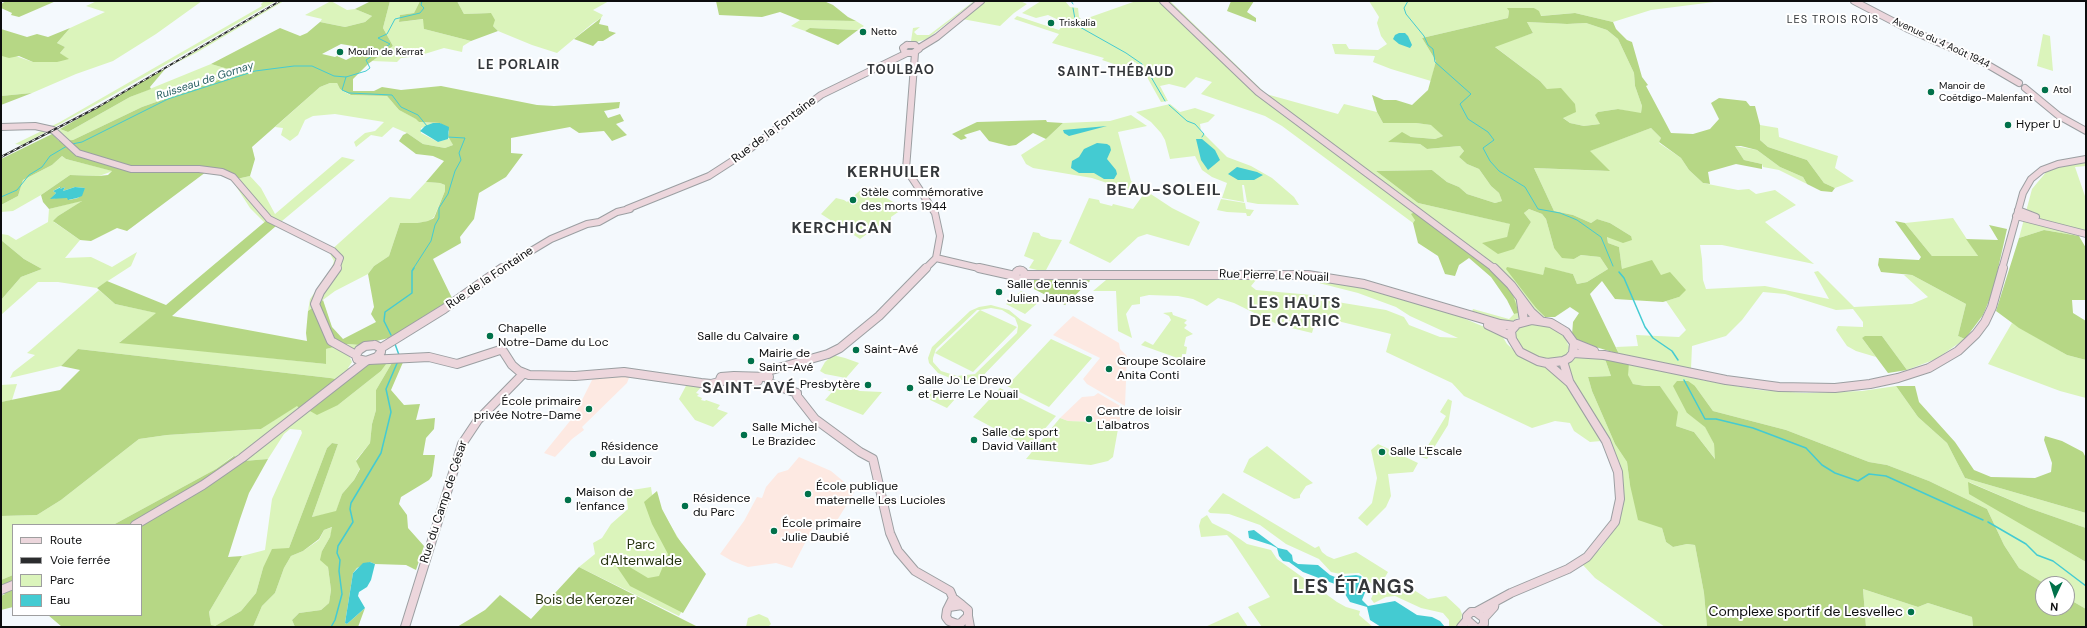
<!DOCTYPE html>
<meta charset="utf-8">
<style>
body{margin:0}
#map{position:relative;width:2087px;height:628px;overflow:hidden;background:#f4f9fd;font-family:"DM Sans",sans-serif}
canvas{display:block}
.frame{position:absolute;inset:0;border:2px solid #0c0d0e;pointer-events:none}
.legend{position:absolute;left:12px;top:524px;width:130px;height:92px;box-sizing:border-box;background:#fff;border:1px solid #9e9e9f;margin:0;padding:5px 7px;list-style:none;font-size:12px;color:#0c0d0e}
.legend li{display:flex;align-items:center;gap:8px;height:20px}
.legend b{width:20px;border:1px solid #9e9e9f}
.north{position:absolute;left:2035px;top:576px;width:40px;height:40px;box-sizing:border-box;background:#fff;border:1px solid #9e9e9f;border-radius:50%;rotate:184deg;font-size:11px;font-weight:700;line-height:16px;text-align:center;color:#0c0d0e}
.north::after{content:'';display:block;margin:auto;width:14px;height:18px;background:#01714a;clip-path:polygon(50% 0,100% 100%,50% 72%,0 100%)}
</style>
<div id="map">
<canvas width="2087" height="628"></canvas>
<div class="frame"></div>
<ul class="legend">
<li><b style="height:5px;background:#ecd6dc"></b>Route</li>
<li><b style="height:5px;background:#2b2c2e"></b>Voie ferrée</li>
<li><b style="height:11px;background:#dbf4bb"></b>Parc</li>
<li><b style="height:11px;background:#44cbd2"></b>Eau</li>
</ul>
<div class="north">N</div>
</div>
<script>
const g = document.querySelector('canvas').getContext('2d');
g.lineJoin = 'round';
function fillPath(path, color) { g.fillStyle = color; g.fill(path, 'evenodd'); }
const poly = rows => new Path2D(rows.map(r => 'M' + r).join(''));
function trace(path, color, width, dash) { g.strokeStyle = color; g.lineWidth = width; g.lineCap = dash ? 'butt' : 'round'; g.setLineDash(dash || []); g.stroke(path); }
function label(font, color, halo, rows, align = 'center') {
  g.font = font + ' "DM Sans",sans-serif'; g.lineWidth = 4; g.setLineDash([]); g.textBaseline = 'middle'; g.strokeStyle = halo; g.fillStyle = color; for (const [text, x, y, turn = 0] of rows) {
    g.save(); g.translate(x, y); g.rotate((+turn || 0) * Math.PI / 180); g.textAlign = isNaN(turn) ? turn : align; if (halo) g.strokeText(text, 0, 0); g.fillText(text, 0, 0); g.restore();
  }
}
fillPath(poly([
 [1073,316,1119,343,1120,349,1127,356,1125,406,1087,384,1083,379,1100,358,1053,335],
 [630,375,627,383,582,427,584,430,572,439,555,457,544,453,574,416,593,378],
 [1098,393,1122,407,1118,429,1096,429,1096,422,1068,421,1060,418,1082,397,1094,396],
 [799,457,831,471,855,491,833,527,817,520,792,568,776,563,748,567,732,561,720,554,744,521,757,497,762,498,766,487,778,473,788,470]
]), '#fde9e2');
fillPath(poly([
 [97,1,202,1,156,34,113,61,76,74,32,93,1,96,1,51,33,62,68,59,60,53,65,47,57,43,70,28,105,12,86,6],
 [273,1,276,1,111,96,22,145,15,144,60,122,262,6,261,4,263,2],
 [282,1,284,1,196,53,166,68],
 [331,1,347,10,355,9,372,16,365,22,345,27,320,22,322,19,305,15],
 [390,1,420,1,414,13,400,15,399,22,424,19,424,29,471,41,463,46,462,52,444,48,418,56,401,58,397,62,372,61,393,46,383,28],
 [457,1,609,1,593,10,603,15,601,18,593,23,557,53,532,45,498,31,493,26,491,13,464,14],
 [974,1,975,1,927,39,917,42,911,41,913,28,920,27,914,32,917,35,929,35],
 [978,1,1020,1,1027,4,1014,13,1000,26,957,18],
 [1041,1,1065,1,1070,7,1078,8,1079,17,1082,20,1136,1,1170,1,1266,94,1338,114,1344,104,1377,112,1383,123,1416,123,1432,125,1443,136,1435,139,1411,137,1402,133,1389,142,1420,144,1427,149,1460,146,1464,151,1459,157,1467,164,1479,169,1491,186,1499,193,1502,201,1495,203,1467,194,1459,187,1447,182,1432,170,1376,171,1418,203,1511,224,1507,237,1514,248,1531,222,1524,213,1529,209,1542,214,1546,219,1554,248,1574,259,1581,255,1600,257,1608,269,1587,282,1577,284,1573,274,1545,268,1543,275,1524,290,1536,308,1545,317,1520,317,1509,323,1471,314,1473,309,1509,319,1514,314,1519,313,1502,280,1415,220,1413,223,1282,126,1265,116,1201,94,1212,82,1196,77,1185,88,1169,84,1160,86,1168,101,1161,102,1143,70,1135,62,1123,67,1102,60,1104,58,1052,43,1059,34,1014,19,1017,16,1059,30,1065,23,1048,15,1036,18,1022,13],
 [1369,1,1712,1,1714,2,1651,10,1613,22,1575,13,1540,16,1534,8,1508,8,1509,11,1508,18,1422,38,1436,61,1431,81,1391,69,1373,62,1375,56,1335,54,1332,44,1346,44,1349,49,1378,50,1387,44,1381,36,1377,23,1379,17],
 [800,20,856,21,864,26,858,30,811,28,805,31,791,26],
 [1527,22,1567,24,1586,23,1607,30,1618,39,1634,73,1635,86,1642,106,1641,114,1618,109,1598,112,1600,124,1584,126,1570,123,1562,117,1569,115,1540,81,1494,46,1533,33],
 [2043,34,2050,36,2053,71,2037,66],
 [211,64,235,71,224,78,142,107,73,140,59,141,52,134,60,129,68,132,130,97],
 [330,83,337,83,340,89,350,95,387,96,399,110,417,119,419,122,436,123,421,128,421,133,438,142,450,138,453,145,445,148,423,144,407,133,393,127,382,137,371,135,356,147,354,142,365,133,375,131,384,122,335,114,313,116,305,120,298,135,290,141,281,135,283,128,275,127,320,87],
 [1170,104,1180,112,1195,108,1215,115,1208,122,1200,124,1201,131,1227,157,1251,166,1272,178,1294,197,1299,205,1258,204,1247,202,1244,185,1242,185,1244,202,1222,198,1227,183,1212,177,1202,170,1195,156,1170,159,1165,140,1161,133,1151,122,1136,112],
 [1131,115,1147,126,1118,132,1131,181,1172,208,1200,222,1189,246,1147,234,1138,237,1110,263,1069,243,1089,198,1099,200,1100,203,1112,206,1113,204,1133,209,1143,195,1092,178,1033,168,1026,164,1021,155,1046,139,1063,123,1110,121],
 [1760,125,1778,128,1779,137,1838,156,1835,168,1854,181,1835,188,1824,183,1807,160,1768,147,1760,140],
 [1651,128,1661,138,1659,143,1681,158,1689,170,1703,183,1738,190,1749,189,1756,194,1775,190,1796,205,1765,222,1814,264,1722,245,1700,245,1702,259,1703,280,1706,289,1765,286,1829,299,1814,272,1818,271,1854,307,1912,304,1928,297,1904,275,1912,275,1966,304,1958,336,1965,339,1936,359,1907,370,1882,336,1862,338,1876,357,1856,351,1847,346,1836,330,1838,326,1863,327,1863,322,1853,309,1836,310,1785,294,1763,292,1742,320,1726,336,1692,346,1691,369,1619,354,1616,347,1638,346,1636,335,1679,337,1686,330,1666,301,1679,297,1661,275,1622,269,1619,247,1608,243,1607,236,1631,236,1610,223,1597,219,1591,223,1573,215,1554,211,1534,168,1609,171,1589,151],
 [1735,146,1757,150,1780,167,1803,177,1807,184,1779,170,1763,167,1762,164,1744,160],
 [62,156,66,159,113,171,99,176,70,175,41,195,13,211,1,212,1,205,18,196,23,180,52,165],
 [342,157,355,160,276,226,267,220,265,223,250,208,232,180,250,176,261,188,275,214],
 [2086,162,2086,166,2075,167,2086,199,2086,233,2079,231,2079,236,2044,230,2019,238,2032,189,2047,171,2067,163],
 [426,182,440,183,445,185,445,191,434,217,429,221,417,223,400,223,389,256,374,266,368,274,335,291,308,311,310,299,331,270,334,261,329,252,390,197,410,199],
 [865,186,904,208,891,217,891,220,884,222,860,239,821,214,836,198,844,200,847,202],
 [1221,199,1245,203,1246,209,1254,210,1250,216,1247,216,1246,213,1227,212,1217,210],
 [84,200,58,216,54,222,80,240,65,258,91,257,112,267,137,252,131,266,97,288,58,282,38,282,1,315,1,300,21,277,42,269,24,259,1,240,1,234,8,235,16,240,48,222,49,209],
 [1953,218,1978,256,1932,256,1905,223],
 [1033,232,1039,233,1041,236,1050,239,1062,240,1045,272,1029,268,1034,260,1024,256],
 [1291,276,1365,286,1456,315,1501,334,1507,344,1518,354,1549,366,1566,383,1588,416,1601,441,1590,442,1574,431,1570,423,1555,421,1532,428,1464,396,1452,383,1386,352,1391,334,1317,316,1312,333,1279,325,1234,303,1218,298,1207,306,1193,299,1178,296,1149,295,1140,297,1140,304,1132,305,1126,314,1132,338,1118,331,1116,291,1093,291,1106,280,1122,280,1126,278],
 [1256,280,1307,280,1358,293,1396,307,1410,316,1458,338,1440,337,1409,325,1404,317,1386,310,1325,300,1323,296,1256,290,1251,286],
 [99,290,115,304,157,313,120,342,326,364,326,349,347,344,360,345,349,355,352,362,348,368,361,369,340,387,338,405,381,371,387,363,393,361,376,390,376,410,372,424,370,443,356,460,360,468,354,480,342,494,336,512,312,517,338,444,332,443,327,448,289,548,263,568,256,593,241,611,215,626,211,626,209,612,242,556,265,550,272,499,302,433,301,430,290,429,284,434,268,459,244,461,233,456,216,469,113,525,13,525,13,575,1,580,1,516,37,515,61,500,139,439,167,435,261,429,297,405,300,409,330,378,78,349,61,366,10,378,13,372,35,355,27,353],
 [1021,291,1040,301,1025,314,1006,304],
 [991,305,1009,310,1021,320,1032,325,973,386,962,380,950,378,938,373,929,363,928,358,932,347,970,311,979,307],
 [991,308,1002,310,1015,318,1018,326,1017,333,975,374,957,376,941,371,933,362,933,358,936,349,977,310,980,310,935,353,973,372,1017,327,980,310],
 [1172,312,1173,315,1187,320,1184,323,1187,325,1184,328,1193,334,1186,337,1184,346,1187,347,1186,354,1182,354,1183,360,1141,345,1145,341,1153,345,1171,320,1169,316,1163,313],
 [2012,323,2067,355,2086,360,2086,398,2060,391,1988,364],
 [1528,324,1550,326,1564,335,1569,347,1567,354,1559,358,1549,359,1537,357,1522,348,1515,337,1516,333,1520,327],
 [1051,339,1092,358,1049,407,1007,386],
 [833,355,845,358,859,363,846,378,825,374,820,371,825,362],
 [1586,355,1605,359,1611,376,1588,377,1592,391,1615,444,1627,462,1630,485,1662,528,1666,542,1673,547,1687,544,1695,545,1704,593,1707,627,1665,627,1595,578,1583,565,1601,548,1616,527,1621,509,1620,472,1574,383,1567,365,1576,357],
 [1629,364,1702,380,1759,390,1806,393,1862,391,1896,386,1918,417,1947,443,1965,478,2086,513,2086,528,2029,508,1969,482,2033,531,2086,562,2086,609,2067,598,2067,584,2045,584,2019,568,2004,545,1987,509,1929,481,1887,465,1869,462,1786,430,1713,411,1695,386,1687,413,1705,426,1714,444,1716,460,1694,432,1676,426,1677,412,1660,386,1645,386,1633,384,1627,375],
 [829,380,860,391,882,392,863,415,825,400,832,392,825,389],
 [17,384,12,400,1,402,1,385],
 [687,384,702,386,696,393,699,394,697,396,702,398,701,400,705,401,706,400,720,405,717,409,728,413,713,427,695,420,679,399],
 [936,388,956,398,947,408,926,398],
 [1000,388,1056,416,1029,447,973,417],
 [1448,399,1452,401,1448,425,1427,459,1421,457,1446,416,1440,412],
 [1060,418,1068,421,1096,422,1097,429,1118,429,1113,457,1108,461,1091,465,1026,459],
 [1378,444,1418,463,1413,472,1388,474,1391,496,1386,507,1367,526,1358,518,1372,503,1377,478,1371,450],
 [1267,446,1313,483,1306,486,1300,495,1300,498,1294,499,1243,472,1249,459],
 [651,487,652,494,702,578,679,616,579,567,595,554,593,543,602,538,611,524,628,509,626,491],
 [1223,493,1315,548,1319,546,1322,552,1327,556,1334,559,1356,552,1388,572,1384,579,1398,588,1403,583,1428,599,1446,596,1460,609,1462,614,1461,621,1458,627,1449,627,1449,620,1443,613,1421,608,1395,596,1386,597,1374,603,1371,599,1374,592,1371,583,1359,573,1340,574,1331,572,1319,559,1286,544,1260,525,1229,514,1210,513,1208,511],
 [1207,515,1212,523,1230,532,1247,544,1271,550,1277,559,1337,602,1346,607,1360,611,1359,615,1373,627,1262,627,1248,607,1270,597,1232,540,1227,535,1201,537,1199,526,1201,519],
 [333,527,330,537,322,551,328,567,331,590,329,603,321,610,299,613,292,620,295,627,253,627,262,606,275,593,284,568,291,556,303,551,319,540,324,530],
 [1863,589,1918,607,1928,603,1972,617,1973,627,1866,627],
 [1238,612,1248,627,1205,627],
 [759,614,768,618,771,624,768,627,746,627,748,618]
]), '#dbf4bb');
fillPath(poly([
 [6,1,56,1,19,17,11,15,12,13,1,8,1,4],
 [371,1,390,1,383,28,393,46,368,64,353,79,353,91,374,91,382,87,401,90,441,86,537,105,554,106,620,102,619,108,604,111,608,118,620,114,624,121,616,124,627,135,612,141,604,131,579,133,570,127,511,138,511,153,523,154,506,177,479,193,474,219,460,237,461,243,433,259,452,298,397,336,360,345,347,344,326,349,326,364,119,343,156,313,115,304,97,288,107,281,166,305,267,220,276,226,172,316,307,341,306,333,308,311,323,300,332,327,343,339,376,322,371,314,374,307,368,274,374,266,389,256,400,223,417,223,428,221,434,218,445,191,445,185,440,183,426,182,444,161,433,156,416,154,399,141,403,135,407,133,423,144,445,148,453,145,448,136,449,131,440,123,419,122,416,119,399,110,387,96,351,95,340,89,337,83,330,83,320,87,252,147,255,159,250,176,232,180,217,174,206,172,127,231,117,228,91,241,80,240,53,221,58,216,82,201,49,209,43,202,41,195,70,175,99,176,108,175,112,171,66,159,62,156,52,165,23,180,18,196,1,205,1,159,52,134,59,141,73,140,142,107,224,78,235,71,211,64,280,28,300,36,307,33,320,22,345,27,365,22,372,16,355,9],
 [341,44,353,46,352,50,358,54,346,60,337,56,335,57,322,54],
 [60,187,60,189,65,187,63,191,75,187,85,188,78,198,69,200,69,198,61,197,51,199,56,193,53,191],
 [420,1,457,1,464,14,491,13,495,20,493,26,498,31,471,41,424,29,423,19,399,22,400,15,414,13],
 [716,1,824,1,833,5,848,17,856,21,800,20,780,12,762,17,719,15],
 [1231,1,1254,1,1247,12,1256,18,1256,22,1227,11],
 [1507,8,1534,8,1539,11,1541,16,1575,13,1613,22,1616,29,1627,40,1632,42,1642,77,1648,85,1646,86,1671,133,1693,134,1710,129,1719,119,1711,103,1719,98,1746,101,1750,106,1755,106,1760,125,1760,140,1768,147,1807,160,1824,183,1835,188,1832,192,1821,191,1807,184,1803,177,1780,167,1757,150,1741,146,1735,146,1744,160,1762,164,1762,169,1736,164,1708,172,1710,184,1703,183,1689,170,1681,158,1659,142,1661,138,1651,128,1590,151,1610,171,1534,168,1554,211,1573,215,1591,223,1597,219,1610,223,1631,236,1632,240,1623,243,1607,237,1608,243,1619,247,1622,269,1652,260,1661,275,1670,272,1686,290,1679,297,1663,302,1615,299,1602,281,1590,294,1619,354,1579,342,1572,335,1573,322,1579,313,1570,307,1555,317,1545,317,1536,308,1506,269,1507,267,1543,275,1545,267,1573,274,1577,284,1587,282,1608,269,1600,257,1581,255,1574,259,1562,258,1554,248,1546,219,1542,214,1529,209,1524,213,1531,222,1514,249,1498,254,1482,243,1507,237,1510,224,1418,203,1376,171,1432,170,1447,182,1459,187,1467,194,1495,203,1502,201,1499,193,1491,186,1479,169,1467,164,1459,157,1464,151,1460,146,1427,149,1420,144,1388,142,1402,132,1411,137,1435,139,1443,136,1431,125,1416,123,1383,123,1377,112,1372,95,1384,100,1396,100,1412,105,1428,90,1436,61,1422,38,1508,18,1509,11],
 [1527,22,1567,24,1586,23,1607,30,1618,39,1634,73,1635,86,1642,106,1641,113,1618,109,1598,112,1595,115,1600,124,1584,126,1570,123,1563,118,1576,112,1575,104,1561,88,1547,89,1540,81,1495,47,1533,33],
 [601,18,599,24,608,26,609,31,616,33,603,41,598,41,593,46,574,39],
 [70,28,57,43,65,47,60,53,69,59,57,62,33,62,19,56,9,58,2,56,1,29,27,37,37,34,48,37],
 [810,28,858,30,838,45,805,31],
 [166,68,150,87,151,89,130,97,68,132,60,129],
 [32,93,1,105,1,96],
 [1046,120,1047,122,1063,123,1046,139,1033,133,1016,145,1009,146,989,141,980,130,964,135,967,138,961,140,952,134,977,122],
 [1415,212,1486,266,1502,280,1513,295,1519,313,1514,314,1507,300,1491,277,1469,258,1459,265,1455,276,1445,274,1438,256,1418,243,1413,223,1415,220,1411,214],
 [1895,221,1905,223,1932,256,1978,256,1966,239,1998,240,1989,225,2007,229,1993,291,1983,315,1965,339,1958,336,1966,304,1912,275,1881,272,1878,265,1879,258,1919,260,1921,257],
 [2044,230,2079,236,2086,248,2086,300,2072,300,2073,313,2086,321,2086,360,2067,355,2019,328,1996,311,2019,238],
 [1,240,24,259,42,269,21,277,1,300],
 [1034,278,1088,278,1090,281,1065,305,1034,289],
 [1865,336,1882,336,1907,370,1888,373,1862,338],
 [78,349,330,378,339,380,300,409,297,406,261,429,167,435,139,439,61,500,37,515,1,516,1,402,60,390,80,370,61,366],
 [1605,359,1629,364,1628,375,1633,384,1645,386,1660,386,1678,412,1676,426,1694,432,1715,459,1714,444,1705,427,1687,413,1673,386,1677,381,1688,381,1695,386,1713,411,1786,430,1869,462,1887,465,1929,481,1987,509,2004,545,2019,568,2045,584,2043,584,2043,608,2067,608,2067,598,2086,609,2086,627,1973,627,1972,617,1928,603,1918,607,1863,589,1866,627,1707,627,1704,593,1695,545,1687,544,1673,547,1666,542,1662,528,1638,520,1630,485,1627,462,1615,444,1592,391,1588,377,1611,376],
 [404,360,391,390,404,405,420,404,416,420,435,418,434,429,426,438,423,455,435,455,432,476,429,480,401,497,399,504,407,515,408,528,424,546,416,570,406,565,375,564,370,562,357,568,353,573,345,623,347,624,365,608,358,627,295,627,292,620,299,613,321,610,329,603,331,590,328,567,320,560,322,551,330,537,332,527,324,530,319,539,303,551,291,556,284,568,275,593,262,606,253,627,62,627,48,615,141,615,141,525,113,525,216,469,234,456,244,461,268,459,249,493,240,519,228,557,242,556,209,612,211,625,215,626,241,611,256,593,263,568,272,549,289,548,327,448,332,443,338,444,312,517,336,511,342,494,354,480,360,469,356,461,370,443,372,424,376,410,376,390,393,361],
 [378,362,387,363,381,371,338,405,317,415,310,411,361,369,367,364],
 [1896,386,1915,386,1919,402,1955,442,1974,470,1991,477,2035,478,2051,472,2052,463,2044,440,2045,436,2062,441,2083,452,2086,458,2086,513,1965,478,1947,443,1918,417],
 [1968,482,2029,508,2086,528,2086,562,1969,494],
 [657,491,662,509,677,537,706,574,683,613,630,586,617,567,618,560,648,578,659,576,668,554,652,524,644,502],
 [579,567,698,627,457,627,485,610,500,595,531,619],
 [13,575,13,607,1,610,1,596,5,594,1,589,1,580]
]), '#b6d785');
fillPath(poly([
 [1399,33,1405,33,1408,36,1412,45,1410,48,1399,44,1393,39,1395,35],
 [433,123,440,123,449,127,448,139,438,142,420,131,425,126],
 [1107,126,1069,136,1064,133,1063,130],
 [1196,139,1202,139,1215,150,1220,160,1208,170,1201,160],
 [1097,143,1107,144,1110,146,1111,150,1107,159,1116,170,1117,174,1114,179,1104,179,1094,173,1079,173,1071,168,1072,161,1079,157,1084,149],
 [1237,167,1257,172,1263,175,1254,180,1238,180,1228,174],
 [61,187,60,189,65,187,63,191,75,187,85,188,82,196,77,198,68,200,67,198,50,199,56,193,53,191],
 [1254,530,1278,548,1287,550,1292,555,1293,561,1298,564,1318,565,1330,575,1335,577,1356,575,1361,576,1366,584,1366,590,1362,600,1368,606,1395,601,1417,615,1432,617,1440,621,1445,627,1381,627,1370,620,1367,607,1350,602,1340,586,1303,572,1289,562,1283,561,1279,556,1277,548,1271,545,1249,538,1248,531],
 [370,562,375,564,371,580,367,587,359,592,358,596,365,608,347,624,345,623,353,573,363,563]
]), '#44cbd2');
trace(poly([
 [1071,1,1073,4],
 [1408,1,1404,8,1406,14,1424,36,1428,45,1433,49,1435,62,1471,94,1460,104,1468,119,1488,132,1494,140,1483,148,1490,161,1499,171,1525,187,1538,209,1560,213,1577,220,1601,237,1613,266],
 [1073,8,1075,19,1073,21,1078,26,1126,53,1142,64,1144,69],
 [1147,70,1165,101],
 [346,77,342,90,349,93,392,95,401,107,418,115,427,126],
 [1169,105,1187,121,1195,124,1204,134,1202,137],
 [72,144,82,142,168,99,255,71,294,66,312,66,334,76,346,77,366,71,370,68,366,60,390,44,378,38,387,34,395,19,420,13,424,8,421,5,422,1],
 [1,197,17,190,29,175,42,167,50,156,67,146],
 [413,269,431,241,435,225,439,218,439,208,448,194,455,171,461,160,459,153,465,138,447,137]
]), '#44cbd2', 1);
trace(poly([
 [1619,272,1624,278,1645,327,1653,338,1672,351,1678,360],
 [391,335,384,321,385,312,412,293,412,271,414,268],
 [395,344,399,355],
 [1684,380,1705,419,1716,419,1753,428,1806,448,1822,465,1835,473,1858,481,1869,474,1886,476,1983,520],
 [1988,522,2026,544,2037,555,2053,561,2086,586],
 [331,627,335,620,342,594,339,571,340,560,337,553,338,546,353,522,350,509,351,503,381,453,391,412,386,389,398,361]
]), '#44cbd2', 1.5);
const secondaryFar1 = poly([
 [1163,1,1258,92,1495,269],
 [1854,1,1906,28,1983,62,2019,83],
 [907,45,915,45,919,49,913,53,905,53,903,48,907,45],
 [919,48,937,37,981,1],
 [915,53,906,169,935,213,940,236,936,258,925,269],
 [2025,88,2059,116,2086,131],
 [1,127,35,126,53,130,78,153,131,169,199,169,222,172,233,177,269,219,333,251,340,258,336,269],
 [627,209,709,176,743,154,821,95,907,53],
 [2018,210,2036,217],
 [2016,216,2086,234],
 [936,258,983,269],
 [501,269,551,239,587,224,599,222,617,212,630,209],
 [2002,269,2023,193,2031,179,2042,170,2058,164,2086,159]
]);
const secondary = poly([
 [337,268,320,292,315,304,331,341,356,355],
 [979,268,1015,276],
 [1494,268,1511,285,1531,312,1541,321],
 '1015.5 275a4.5 4.5 0 1 1 9 0a4.5 4.5 0 1 1-9 0Z',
 [1026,275,1308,275,1364,284,1500,324,1515,326],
 [1521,301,1524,321],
 [1532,320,1551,323,1566,332,1574,343,1573,353,1569,358,1563,361,1547,363,1538,361,1520,352,1512,339,1511,331,1517,324,1532,320],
 [1488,325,1511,336],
 [1574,343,1594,351],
 [375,345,381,348,381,352,377,357,366,361,357,359,356,355,359,350,365,346,375,345],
 [381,348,444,309,502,268],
 [1573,353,1604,355,1726,380,1779,387,1835,388,1870,384,1898,378,1929,368,1958,351,1976,334,1985,322,1992,307,2003,268],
 [369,360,429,357,457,364,500,350,503,351,512,365,519,371,529,375,575,376,624,372,701,383,711,384,719,382],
 [1563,361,1569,381],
 [766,376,768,371,828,354,840,348,879,316,926,268],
 [726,377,726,380,719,382,721,377,734,376,769,377],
 [726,381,758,381],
 [769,383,797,393,797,396,815,419,860,452,873,459,890,533,898,551,915,571,950,591,953,598,962,605],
 [135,525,203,485,242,458,366,361],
 [1,590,13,585],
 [949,607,962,605,968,610,968,616,961,623,957,624,949,621,946,617,947,610,953,598],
 [1476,612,1511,593,1568,569,1587,557,1615,522,1620,499,1618,472,1606,441,1570,383,1547,363],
 [968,616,970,627],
 [1484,618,1494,607,1495,602],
 [405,627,462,444,478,420,524,373],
 [1461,627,1467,620],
 [1475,627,1467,620,1467,616,1471,612,1476,612,1484,618,1484,624,1481,627]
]);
trace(secondaryFar1, '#9b9fa2', 8);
trace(secondary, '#9b9fa2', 10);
trace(secondaryFar1, '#ecd6dc', 6);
trace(secondary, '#ecd6dc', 8);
const rail = poly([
 [1,157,98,107,280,1]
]);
trace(rail, '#2b2c2e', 2);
trace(rail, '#fff', 1, [3.5]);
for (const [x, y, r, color] of [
 [1051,23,4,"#01714a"],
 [863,32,4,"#01714a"],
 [340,52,4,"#01714a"],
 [2045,90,4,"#01714a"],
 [1931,92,4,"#01714a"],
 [2008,125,4,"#01714a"],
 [853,200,4,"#01714a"],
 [999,292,4,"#01714a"],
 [490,336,4,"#01714a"],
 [796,337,4,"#01714a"],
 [856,350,4,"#01714a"],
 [751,361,4,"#01714a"],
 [1109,369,4,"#01714a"],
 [868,385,4,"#01714a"],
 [910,388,4,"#01714a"],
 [589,409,4,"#01714a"],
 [1089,419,4,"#01714a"],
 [744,435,4,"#01714a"],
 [974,440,4,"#01714a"],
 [1382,452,4,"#01714a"],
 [593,454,4,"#01714a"],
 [808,494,4,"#01714a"],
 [568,500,4,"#01714a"],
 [685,506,4,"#01714a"],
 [774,531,4,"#01714a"],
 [1911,612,4,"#01714a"]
]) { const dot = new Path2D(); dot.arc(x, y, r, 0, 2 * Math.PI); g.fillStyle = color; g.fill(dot); trace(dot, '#fff', 1.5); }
label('10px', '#0c0d0e', '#fff', [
 ["Triskalia",1059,23],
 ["Netto",871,32],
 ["Moulin de Kerrat",348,52],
 ["Manoir de",1939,86],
 ["Coëtdigo-Malenfant",1939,98],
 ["Atol",2053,90]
], 'left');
label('10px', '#0c0d0e', '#fff', [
 ["Avenue du 4 Août 1944",1941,43,25]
]);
g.letterSpacing = '1px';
label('11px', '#35383b', '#fff', [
 ["LES TROIS ROIS",1833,20]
]);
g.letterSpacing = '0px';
label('italic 11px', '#296063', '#fff', [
 ["Ruisseau de Gornay",205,81,-18]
]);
label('12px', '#0c0d0e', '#fff', [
 ["Hyper U",2016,125],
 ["Stèle commémorative",861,193],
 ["des morts 1944",861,207],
 ["Salle de tennis",1007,285],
 ["Julien Jaunasse",1007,299],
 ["Chapelle",498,329],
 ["Notre-Dame du Loc",498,343],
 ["Salle du Calvaire",788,337,"right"],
 ["Saint-Avé",864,350],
 ["Mairie de",759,354],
 ["Saint-Avé",759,368],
 ["Groupe Scolaire",1117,362],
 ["Anita Conti",1117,376],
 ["Salle Jo Le Drevo",918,381],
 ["et Pierre Le Nouail",918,395],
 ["Presbytère",860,385,"right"],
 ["École primaire",581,402,"right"],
 ["privée Notre-Dame",581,416,"right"],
 ["Centre de loisir",1097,412],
 ["L'albatros",1097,426],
 ["Salle Michel",752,428],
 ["Le Brazidec",752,442],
 ["Salle de sport",982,433],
 ["David Vaillant",982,447],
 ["Résidence",601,447],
 ["du Lavoir",601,461],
 ["Salle L'Escale",1390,452],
 ["École publique",816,487],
 ["maternelle Les Lucioles",816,501],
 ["Maison de",576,493],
 ["l'enfance",576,507],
 ["Résidence",693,499],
 ["du Parc",693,513],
 ["École primaire",782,524],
 ["Julie Daubié",782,538]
], 'left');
label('12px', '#0c0d0e', '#fff', [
 ["Rue de la Fontaine",774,130,-37],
 ["Rue Pierre Le Nouail",1274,276,2],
 ["Rue de la Fontaine",490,278,-34],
 ["Rue du Camp de César",444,502,-72]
]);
g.letterSpacing = '1px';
label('bold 13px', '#35383b', '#fff', [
 ["LE PORLAIR",519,66],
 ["TOULBAO",901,71],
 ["SAINT-THÉBAUD",1116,73]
]);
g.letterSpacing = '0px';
label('14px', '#283512', '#fff', [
 ["Parc",641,545],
 ["d'Altenwalde",641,561],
 ["Bois de Kerozer",585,600]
]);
label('14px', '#0c0d0e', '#fff', [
 ["Complexe sportif de Lesvellec",1903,612]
], 'right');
g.letterSpacing = '1px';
label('bold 16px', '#35383b', '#fff', [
 ["KERHUILER",894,173],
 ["BEAU-SOLEIL",1164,191],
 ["KERCHICAN",842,229],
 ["LES HAUTS",1295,304],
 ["DE CATRIC",1295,322],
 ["SAINT-AVÉ",749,389]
]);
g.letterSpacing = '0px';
g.letterSpacing = '1px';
label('bold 19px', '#35383b', '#fff', [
 ["LES ÉTANGS",1354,588]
]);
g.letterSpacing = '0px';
</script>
